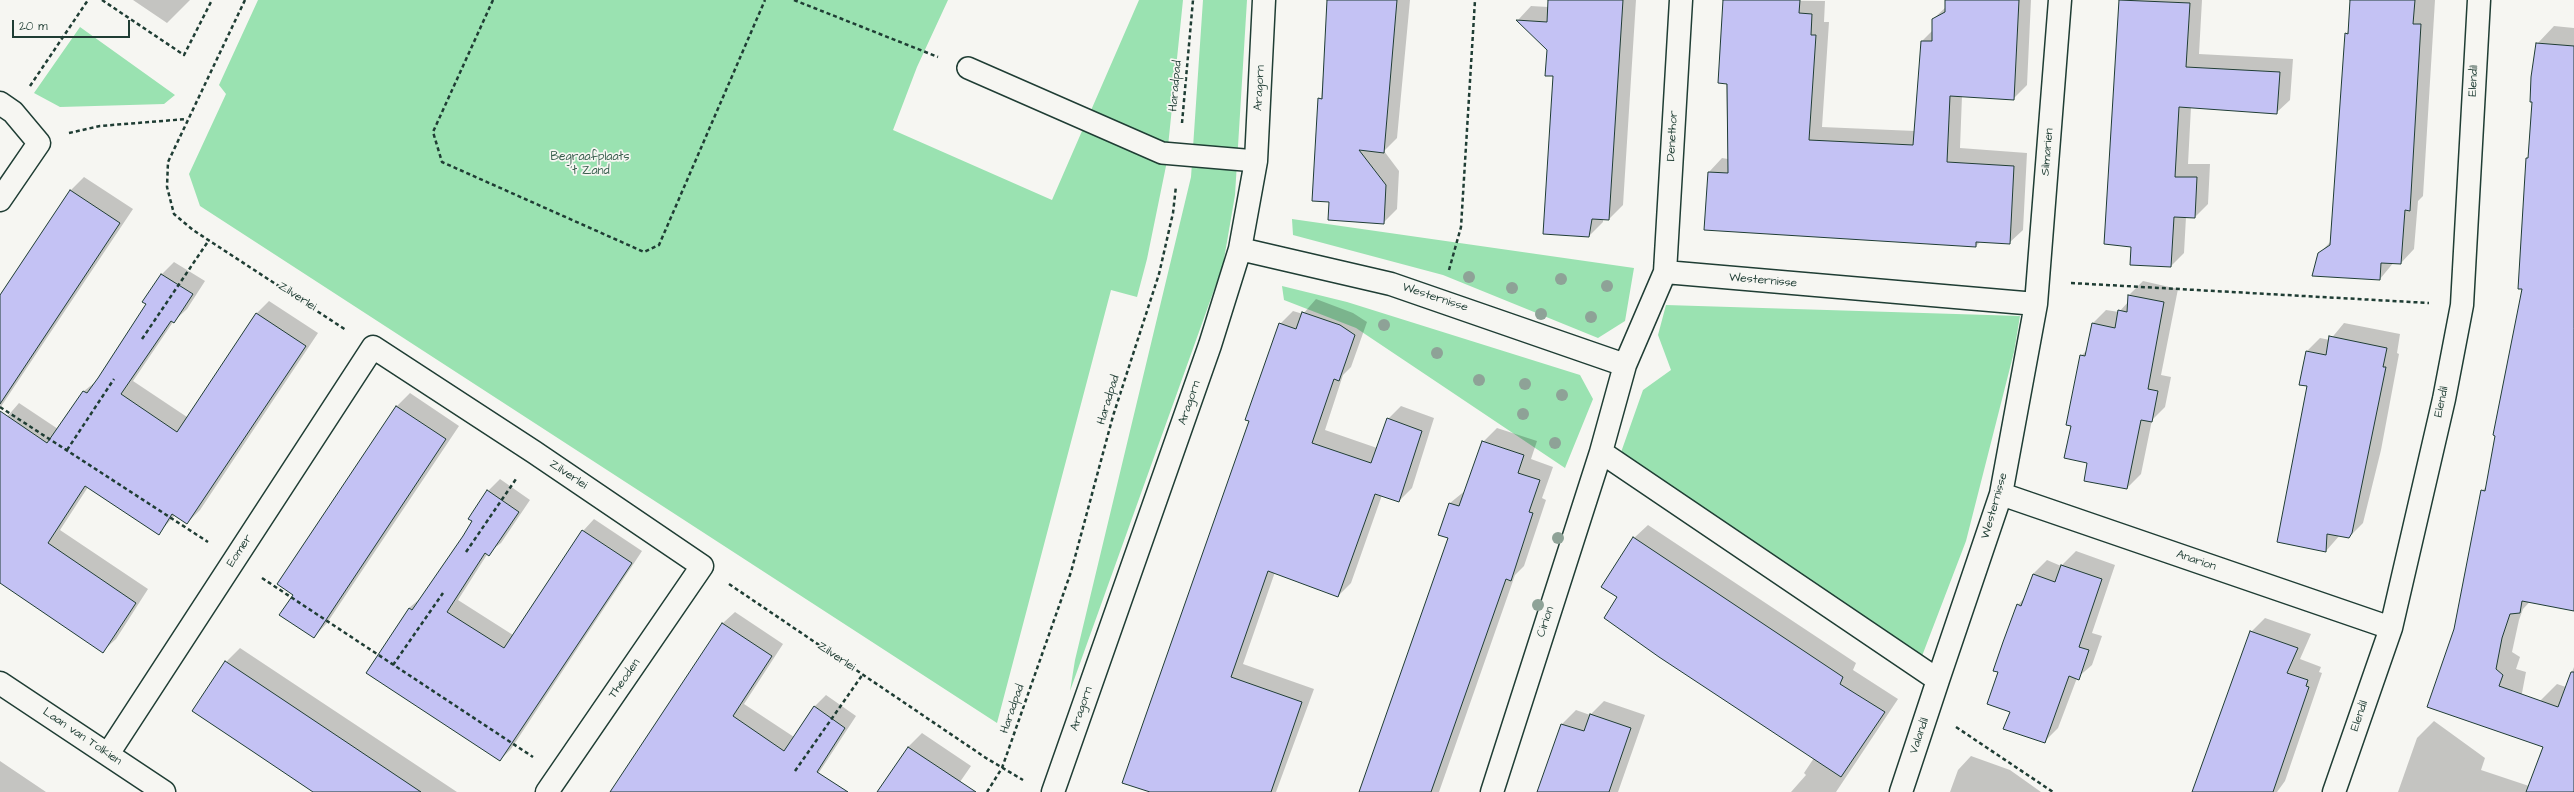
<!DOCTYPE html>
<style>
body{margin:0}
#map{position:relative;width:2574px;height:792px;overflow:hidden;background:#f6f6f2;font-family:"Architects Daughter",sans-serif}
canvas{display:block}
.scale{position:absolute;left:12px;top:20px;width:118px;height:18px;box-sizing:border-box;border:2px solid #1f3d34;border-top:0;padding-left:5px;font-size:12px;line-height:14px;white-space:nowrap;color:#1f3d34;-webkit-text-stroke:3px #f6f6f2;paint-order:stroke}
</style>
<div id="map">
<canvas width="2574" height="792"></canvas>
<div class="scale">20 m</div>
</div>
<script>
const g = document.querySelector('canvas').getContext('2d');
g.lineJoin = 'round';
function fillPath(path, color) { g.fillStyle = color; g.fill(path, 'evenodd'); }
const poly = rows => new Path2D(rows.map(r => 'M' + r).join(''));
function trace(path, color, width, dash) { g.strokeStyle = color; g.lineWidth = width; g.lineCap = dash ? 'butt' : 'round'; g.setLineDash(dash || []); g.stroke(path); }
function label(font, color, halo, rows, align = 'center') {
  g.font = font + ' "Architects Daughter",sans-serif'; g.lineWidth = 3.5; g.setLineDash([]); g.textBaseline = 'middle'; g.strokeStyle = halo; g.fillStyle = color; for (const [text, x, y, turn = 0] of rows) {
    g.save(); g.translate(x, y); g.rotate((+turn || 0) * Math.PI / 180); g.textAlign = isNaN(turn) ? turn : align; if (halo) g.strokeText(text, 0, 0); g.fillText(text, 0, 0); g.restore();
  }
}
fillPath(poly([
 [258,0,948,0,917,67,893,130,1052,200,1139,0,1183,0,1166,166,1147,259,1137,297,1111,290,997,723,200,206,189,174,226,94,219,85],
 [1203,0,1247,0,1235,195,1223,265,1070,691,1075,660,1191,177],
 [80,27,175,95,164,104,60,107,34,93],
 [1292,219,1634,268,1625,321,1598,338,1443,275,1293,235],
 [1282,286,1347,302,1580,375,1593,399,1565,468,1356,328,1284,300],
 [1666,305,2020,316,2014,352,1966,541,1922,656,1619,458,1643,390,1671,370,1658,335]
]), '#9ae2b1');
fillPath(poly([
 [133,0,190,0,167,23],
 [1329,0,1410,0,1397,138,1384,151,1399,171,1397,209,1383,223,1330,201,1313,200],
 [1549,0,1636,0,1623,205,1609,219,1603,219,1603,222,1589,236,1548,50,1518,20,1531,6,1548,7],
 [1724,0,1825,1,1824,22,1829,22,1822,127,1915,131,1922,41,1933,30,1933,19,1946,7,1946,0,2031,0,2027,85,2013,99,1962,96,1960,148,2027,153,2023,230,2009,243,1980,242,1976,246,1705,229,1709,172,1722,158,1728,159],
 [2120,0,2202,0,2199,54,2293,59,2290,100,2276,113,2191,107,2188,164,2210,164,2208,204,2195,217,2186,217,2184,253,2171,266,2132,246,2105,243],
 [2351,0,2435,0,2423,196,2418,201,2414,249,2401,263,2394,262,2380,279,2319,254,2331,241,2346,34,2349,30],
 [2554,26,2574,28,2574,168,2537,44],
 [84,177,133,209,0,408,0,296,71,190],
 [2574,199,2574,501,2537,594,2523,609,2519,620,2512,652,2520,657,2516,669,2526,672,2518,714,2455,629,2482,491,2486,487],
 [174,262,205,281,187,309,173,322,133,381,187,417,256,314,269,301,318,333,200,510,187,523,175,515,158,534,88,487,60,530,148,589,116,639,103,651,0,582,0,425,19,403,58,429,84,391,98,380,147,304,161,275],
 [2143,281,2178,289,2161,375,2171,377,2165,407,2152,420,2141,474,2127,488,2088,462,2072,425,2081,356,2087,350,2092,324,2106,310,2119,312,2129,301,2129,295],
 [1316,299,1353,313,1367,322,1351,367,1343,375,1325,430,1377,448,1388,419,1401,406,1434,418,1412,488,1399,501,1382,495,1351,583,1338,596,1275,572,1243,664,1314,689,1276,792,1153,792,1250,420,1280,324,1293,311,1303,314],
 [2344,323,2400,334,2397,353,2399,354,2381,450,2363,523,2349,537,2340,535,2326,551,2307,351,2320,338,2330,340],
 [410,393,459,426,327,623,314,637,294,594,279,584,397,406],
 [1497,428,1537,441,1531,459,1553,467,1542,498,1546,500,1524,566,1515,575,1439,792,1360,792,1449,537,1439,534,1450,503,1466,490,1483,442],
 [500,479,530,500,501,543,488,553,458,600,513,635,583,531,594,519,642,551,511,749,500,760,409,608,422,597,464,536,488,491],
 [1648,525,1856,663,1853,670,1898,699,1836,792,1791,792,1806,775,1804,773,1814,758,1618,597,1634,538],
 [2076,551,2115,565,2092,633,2102,636,2092,665,2077,678,2058,728,2044,742,2011,711,1999,671,2018,605,2025,597,2033,574,2047,560,2061,566],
 [735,612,783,644,744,704,794,737,814,707,826,695,856,716,818,774,800,792,611,792,723,623],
 [2265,618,2311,634,2300,659,2321,667,2319,672,2322,673,2285,781,2277,792,2193,792,2251,632],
 [240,648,457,792,315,792,226,662],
 [2574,667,2574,792,2398,792,2417,738,2434,721,2485,758,2481,770,2529,786,2544,746,2540,701,2557,684,2566,687],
 [1604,701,1645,715,1618,792,1539,792,1562,724,1576,710,1590,715],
 [922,733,971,766,953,792,879,792,908,747],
 [1971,756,2010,770,2041,792,1950,792,1958,770],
 [0,761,46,792,0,792]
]), '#0003');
const building = poly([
 [1327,0,1397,0,1384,153,1359,150,1386,185,1384,224,1328,220,1329,202,1312,201,1318,98,1322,99,1327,0],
 [1548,0,1623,0,1609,220,1592,219,1589,237,1543,234,1553,76,1545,76,1547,50,1516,20,1547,22,1548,0],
 [1723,0,1800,0,1799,13,1812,14,1811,35,1816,35,1809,140,1913,145,1921,41,1932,41,1932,19,1945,12,1945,0,2019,0,2014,100,1950,96,1947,162,2014,166,2010,244,1976,242,1976,247,1704,230,1708,172,1728,173,1727,84,1718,83,1723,0],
 [2119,0,2190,3,2186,67,2280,72,2277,114,2179,107,2175,177,2197,177,2195,218,2174,217,2171,267,2130,265,2131,247,2104,244,2119,0],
 [2350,0,2415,0,2413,24,2421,24,2410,211,2405,210,2401,264,2381,263,2380,280,2312,276,2318,253,2330,245,2345,33,2348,34,2350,0],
 [2536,43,2574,46,2574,611,2522,601,2520,613,2510,614,2502,638,2496,669,2503,675,2499,686,2558,707,2571,672,2574,672,2574,792,2526,792,2543,747,2427,707,2454,629,2481,490,2485,491,2495,436,2493,435,2522,289,2518,289,2526,158,2528,158,2532,102,2530,102,2531,77,2536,43],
 [70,190,120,223,0,404,0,295,70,190],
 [161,274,193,294,174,323,171,321,121,394,177,432,256,313,306,346,187,524,172,514,159,535,85,486,48,543,136,603,103,653,0,583,0,411,47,443,83,391,87,393,98,378,146,304,142,302,161,274],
 [2128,295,2164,302,2148,389,2158,391,2152,422,2141,420,2127,489,2084,481,2087,463,2064,458,2071,426,2066,425,2080,355,2085,356,2092,323,2115,328,2118,310,2127,312,2128,295],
 [1302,312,1340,325,1355,335,1339,381,1334,379,1312,443,1371,463,1387,418,1422,431,1399,502,1375,494,1338,597,1268,571,1231,677,1302,702,1271,792,1150,792,1122,783,1249,421,1245,420,1279,323,1296,329,1302,312],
 [2329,336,2387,348,2383,367,2386,367,2352,533,2349,538,2327,534,2326,552,2277,542,2307,386,2299,385,2306,351,2326,355,2329,336],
 [396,406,446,439,314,638,279,615,293,595,277,584,396,406],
 [1482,441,1524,455,1518,473,1540,480,1529,512,1533,513,1511,581,1506,579,1431,792,1359,792,1448,538,1438,535,1449,503,1459,506,1482,441],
 [487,490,519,512,489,556,485,553,447,612,504,648,582,530,632,563,500,761,366,673,409,608,412,610,463,536,472,521,468,519,487,490],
 [1633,537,1843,677,1840,684,1885,712,1841,777,1659,657,1604,618,1617,597,1601,587,1633,537],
 [2061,565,2102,579,2079,647,2089,650,2079,680,2069,676,2045,743,2003,729,2010,712,1987,704,1998,672,1993,671,2003,642,2017,604,2021,606,2033,574,2055,582,2061,565],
 [722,623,772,656,733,716,784,751,814,706,845,728,817,772,848,792,610,792,722,623],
 [2250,631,2298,648,2287,673,2308,680,2306,686,2309,687,2273,792,2192,792,2250,631],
 [225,661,285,701,421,792,313,792,252,751,192,711,225,661],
 [1590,714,1631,728,1609,792,1537,792,1561,724,1584,731,1590,714],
 [908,747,976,792,877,792,908,747]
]);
fillPath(building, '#c4c2f4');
trace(building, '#1f3d34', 1);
const service = poly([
 [968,68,1162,153,1256,161]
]);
const minor = poly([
 [0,103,13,112,39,143,0,200],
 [1240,249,1391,284,1625,365],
 [1665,272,2036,304,2001,494,1938,680,1601,452,1625,365,1665,272,1681,0],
 [2036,304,2060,0],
 [2001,494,2391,628],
 [0,683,164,792],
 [108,754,373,347,534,452,702,566,547,792],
 [1053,792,1210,345,1240,249,1256,161,1264,0],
 [1492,792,1601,452],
 [1901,792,1938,680],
 [2334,792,2391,628,2444,399,2462,305,2479,0]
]);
trace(service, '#1f3d34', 24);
trace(minor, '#1f3d34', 25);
trace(poly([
 [102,0,184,55,212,0],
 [245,0,168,162,167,187,174,214,193,230,346,330],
 [493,0,433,132,442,162,644,252,659,245,765,0],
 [794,0,938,57],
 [30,86,88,0],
 [1182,123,1193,0],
 [69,133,100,126,187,119],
 [1449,270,1461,227,1475,0],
 [2071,283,2429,303],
 [142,339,209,240],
 [0,407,208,542],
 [67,450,114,379],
 [466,552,516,479],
 [262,578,533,757],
 [729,584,986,758,1023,780],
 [393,665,443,593],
 [1956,727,2053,792],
 [795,771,863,674],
 [987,792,1002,768,1071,572,1113,416,1159,274,1173,213,1176,186]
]), '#1f3d34', 2.5, [4, 3]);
trace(service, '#f6f6f2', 21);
trace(minor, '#f6f6f2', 22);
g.fillStyle = '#8ea297';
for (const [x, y] of [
 [1469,277],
 [1561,279],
 [1607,286],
 [1512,288],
 [1541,314],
 [1591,317],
 [1384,325],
 [1437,353],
 [1479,380],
 [1525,384],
 [1562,395],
 [1523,414],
 [1555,443],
 [1558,538],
 [1538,605]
]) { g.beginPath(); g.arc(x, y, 6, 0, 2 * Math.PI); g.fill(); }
label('12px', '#1f3d34', '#f6f6f2', [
 ["Elendil",2474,81,-87],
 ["Haradpad",1176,86,-85],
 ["Aragorn",1260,88,-87],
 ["Denethor",1673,136,-87],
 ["Silmarien",2048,152,-85],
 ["Westernisse",1763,281,5],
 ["Zilverlei",297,297,33],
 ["Westernisse",1435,298,18],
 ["Haradpad",1109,400,-73],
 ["Elendil",2442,402,-78],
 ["Aragorn",1190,403,-71],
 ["Zilverlei",568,475,34],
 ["Westernisse",1995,506,-74],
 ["Eomer",240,551,-57],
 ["Anarion",2196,561,19],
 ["Cirion",1546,622,-72],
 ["Zilverlei",836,657,34],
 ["Theoden",625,679,-55],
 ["Haradpad",1013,709,-71],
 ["Aragorn",1082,709,-71],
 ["Elendil",2360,716,-71],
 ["Valandil",1920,736,-71],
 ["Laan van Tolkien",82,737,34]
]);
label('12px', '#385e4d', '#f6f6f2', [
 ["Begraafplaats",590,157],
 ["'t Zand",590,171]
]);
</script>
